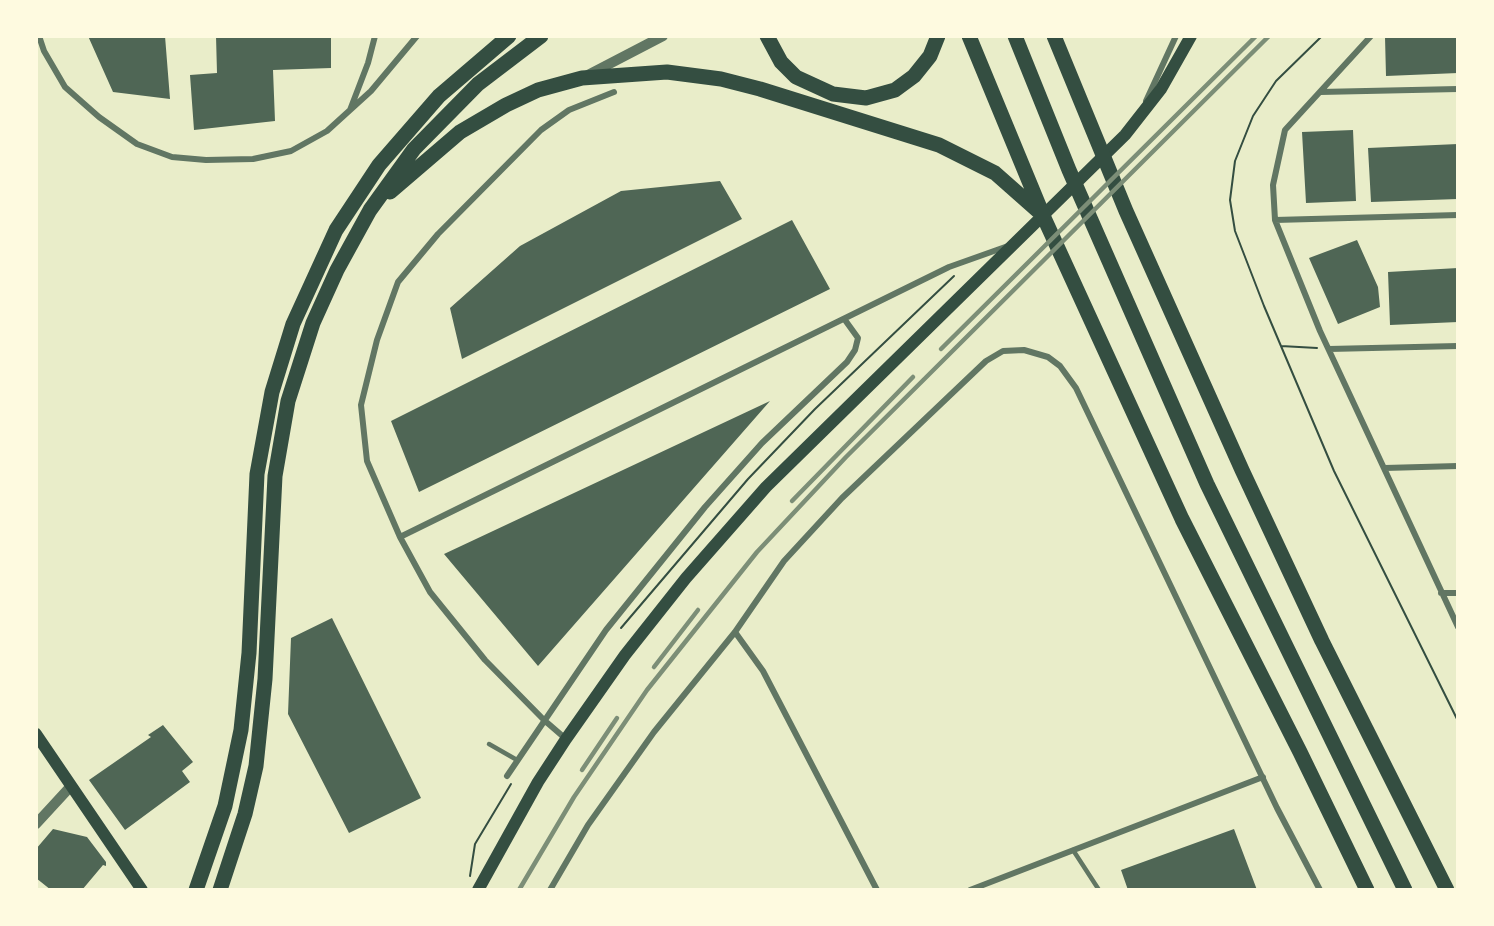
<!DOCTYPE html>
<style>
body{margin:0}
#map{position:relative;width:1494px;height:926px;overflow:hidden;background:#e9edc9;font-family:"Alegreya Sans",sans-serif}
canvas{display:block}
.frame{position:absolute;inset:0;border:38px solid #fefae0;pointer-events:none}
</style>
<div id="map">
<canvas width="1494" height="926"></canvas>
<div class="frame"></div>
</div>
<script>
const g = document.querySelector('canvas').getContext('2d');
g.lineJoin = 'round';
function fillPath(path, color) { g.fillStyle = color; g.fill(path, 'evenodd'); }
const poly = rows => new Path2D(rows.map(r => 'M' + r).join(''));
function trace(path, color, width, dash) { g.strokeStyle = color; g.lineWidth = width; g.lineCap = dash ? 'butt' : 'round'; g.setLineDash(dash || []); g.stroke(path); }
fillPath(poly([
 [88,36,165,36,170,99,113,92],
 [216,36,331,36,331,68,273,70,275,121,194,130,190,75,217,73],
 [1425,36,1458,36,1458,73,1386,76,1385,37],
 [1353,130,1356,201,1306,203,1302,132],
 [1458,144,1458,199,1371,202,1368,148],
 [720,181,742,219,462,359,450,308,520,246,621,191],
 [792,220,830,289,419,492,391,421],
 [1357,240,1378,287,1380,307,1338,324,1309,258],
 [1458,268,1458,322,1390,325,1388,272],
 [770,401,538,666,444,554],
 [332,618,421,798,349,833,288,714,291,638],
 [163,725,193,762,182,771,190,782,125,830,89,780,151,737,148,735],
 [53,829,87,837,106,862,106,866,103,865,82,890,51,890,36,878,36,849],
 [1234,829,1257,890,1128,890,1121,870]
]), '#4f6655');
trace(poly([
 [1322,36,1276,81,1253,116,1235,161,1230,200,1235,231,1264,306,1334,471,1458,721],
 [1281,346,1317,348],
 [621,628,748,479,815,409,954,276],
 [470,876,475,844,511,784]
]), '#344e41', 2);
trace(poly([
 [489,744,517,760],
 [1073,850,1099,890]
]), '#617663', 4.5);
trace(poly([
 [39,36,44,51,65,87,99,117,137,144,172,157,206,160,253,159,291,151,327,131,371,91,417,36],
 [1371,36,1285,130,1273,185,1275,220,1320,331,1458,627],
 [1320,92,1458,89],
 [1146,101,1176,36],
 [350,110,368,63,375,36],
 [1275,220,1458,215],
 [1329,349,1458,346],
 [1385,468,1458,466],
 [400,537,949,267,1008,246],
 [1441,593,1458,593],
 [735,632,763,671,877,890],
 [566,739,544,720,485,660,430,592,400,537,367,461,361,405,377,340,398,282,438,234,541,130,569,110,614,92],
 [507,776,606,630,705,507,762,443,847,362,855,350,858,338,845,320],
 [550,890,588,825,654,732,735,632,784,561,842,498,986,361,1003,351,1024,350,1048,357,1060,366,1076,388,1277,808,1320,890],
 [970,890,1263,777]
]), '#617663', 6);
trace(poly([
 [588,75,663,36],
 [36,824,71,786]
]), '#617663', 10);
trace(poly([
 [36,734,142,890],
 [478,890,538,782,566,739,625,655,686,578,766,487,1125,135,1161,89,1191,36]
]), '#344e41', 12);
trace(poly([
 [767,36,781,62,796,77,833,94,866,98,895,90,914,76,930,56,938,36],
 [969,36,1045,220,1182,519,1300,752,1367,890],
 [1015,36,1069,170,1207,484,1405,890],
 [1054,36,1126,211,1242,470,1322,641,1447,890],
 [390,192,460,132,506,105,538,90,582,78,667,72,721,79,760,89,939,145,995,173,1038,211],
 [196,890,225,806,241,730,249,653,257,474,272,392,293,324,336,230,379,165,439,96,509,36],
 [220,890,245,814,256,766,265,679,275,476,288,401,313,323,337,270,370,210,414,149,478,84,541,36]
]), '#344e41', 15);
trace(poly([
 [941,349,1256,36],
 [792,501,913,377],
 [654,667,698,610],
 [582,770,617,718],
 [519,890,574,797,647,690,757,552,846,457,1269,36]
]), '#7c8e77', 4.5);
</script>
